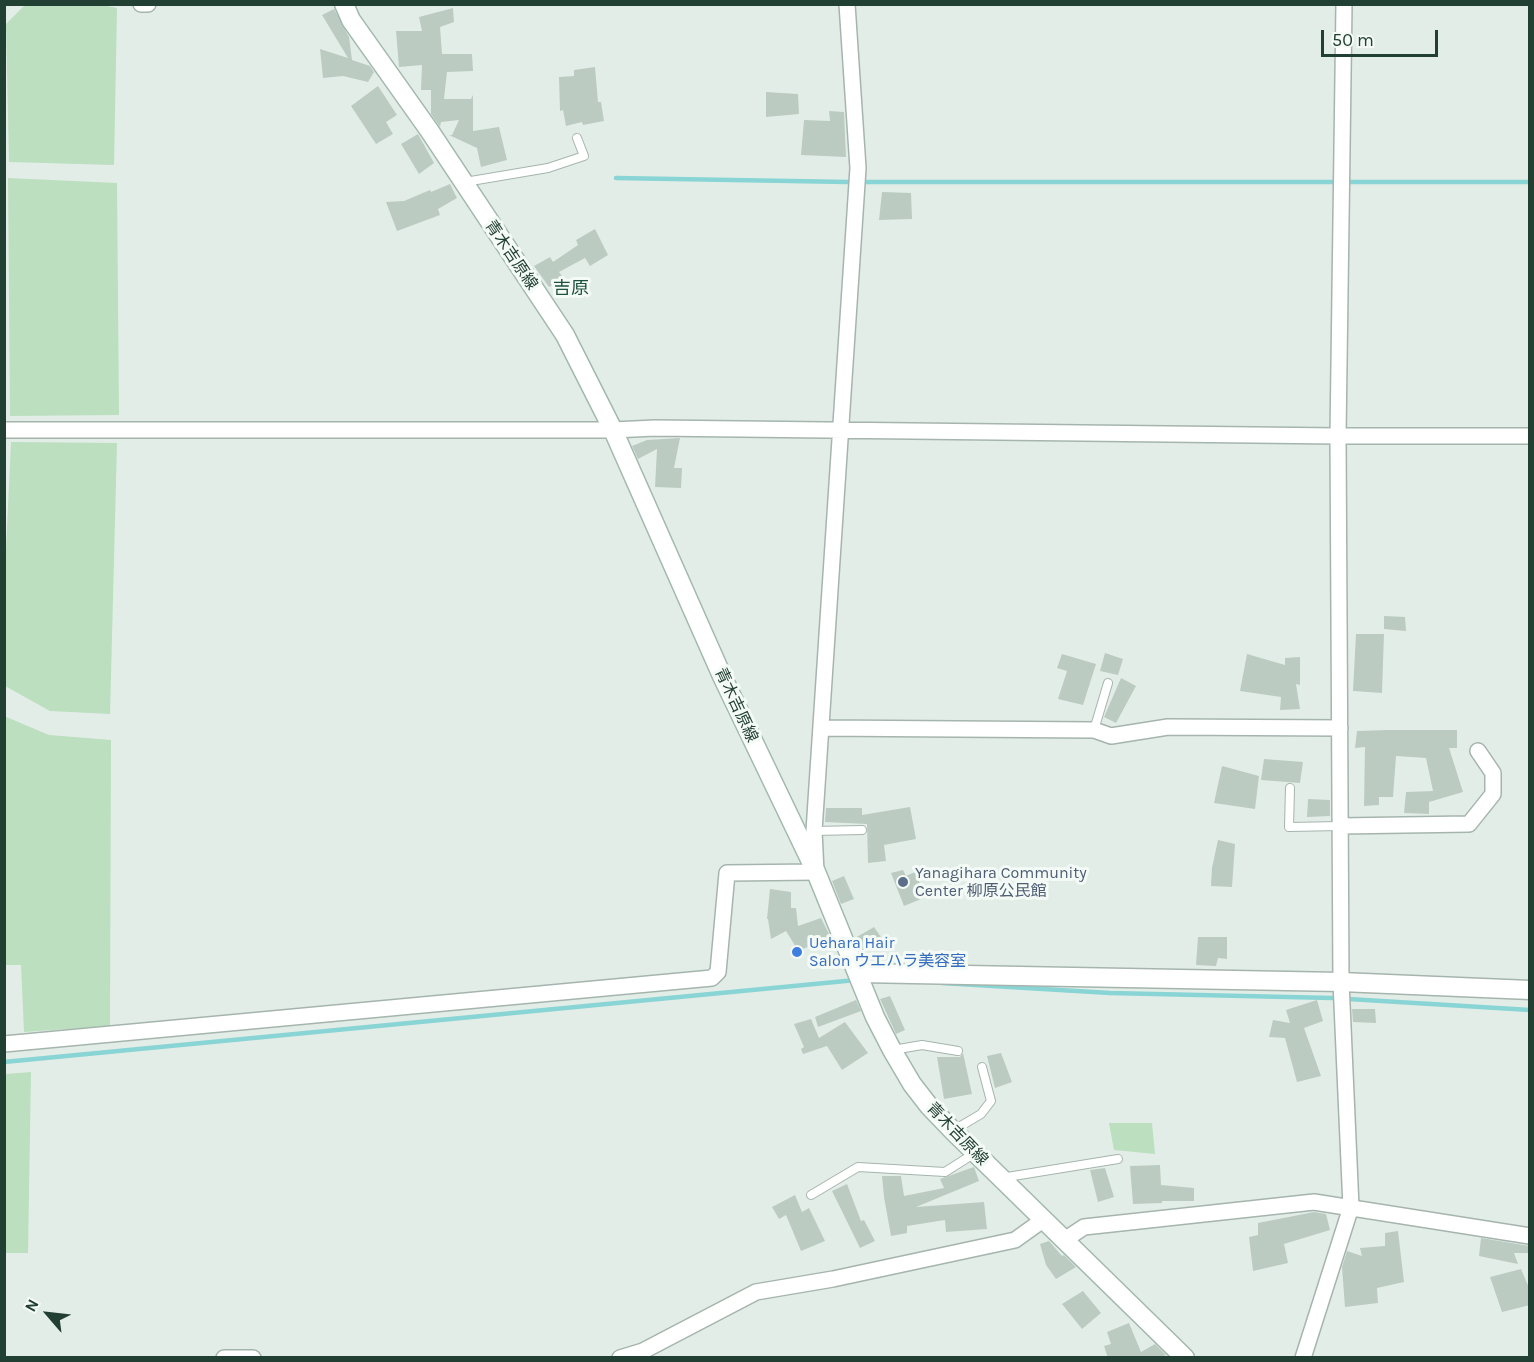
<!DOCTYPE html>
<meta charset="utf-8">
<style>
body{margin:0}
#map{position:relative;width:1534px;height:1362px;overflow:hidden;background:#e3ede7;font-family:Karla,sans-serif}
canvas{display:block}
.frame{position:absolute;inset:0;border:6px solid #223f33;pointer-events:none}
.north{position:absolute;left:18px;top:1284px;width:60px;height:60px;-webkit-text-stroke:4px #f4faf6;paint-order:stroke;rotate:298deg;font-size:16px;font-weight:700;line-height:24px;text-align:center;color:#223f33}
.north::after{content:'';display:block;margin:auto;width:21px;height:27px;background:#223f33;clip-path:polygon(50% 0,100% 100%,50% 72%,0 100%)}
.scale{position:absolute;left:1321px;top:30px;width:117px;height:27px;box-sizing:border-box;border:3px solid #223f33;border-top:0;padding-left:8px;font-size:18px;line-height:21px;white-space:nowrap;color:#223f33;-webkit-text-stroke:4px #f4faf6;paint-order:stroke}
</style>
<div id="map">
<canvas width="1534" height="1362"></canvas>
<div class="frame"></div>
<div class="north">N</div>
<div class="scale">50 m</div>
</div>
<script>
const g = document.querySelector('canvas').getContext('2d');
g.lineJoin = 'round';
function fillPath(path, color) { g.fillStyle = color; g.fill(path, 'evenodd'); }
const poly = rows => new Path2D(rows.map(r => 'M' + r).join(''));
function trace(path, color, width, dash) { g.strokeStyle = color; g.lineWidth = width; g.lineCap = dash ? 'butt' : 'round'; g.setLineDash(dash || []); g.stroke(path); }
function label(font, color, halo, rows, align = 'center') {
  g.font = font + ' Karla,"Noto Sans JP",sans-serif'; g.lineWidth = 6; g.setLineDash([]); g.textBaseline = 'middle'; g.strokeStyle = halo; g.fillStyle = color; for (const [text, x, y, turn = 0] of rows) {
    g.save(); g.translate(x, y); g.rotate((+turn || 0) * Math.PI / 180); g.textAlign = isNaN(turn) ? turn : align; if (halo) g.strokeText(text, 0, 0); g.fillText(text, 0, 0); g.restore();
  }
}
fillPath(poly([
 [102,5,117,8,114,165,9,162,6,24,25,5],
 [8,178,117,183,119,415,10,416],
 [11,442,117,443,110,714,50,711,5,686,5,571],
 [4,716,49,735,111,740,110,1026,24,1032,21,965,5,965],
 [31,1072,28,1253,5,1253,5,1074],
 [1109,1123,1152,1123,1155,1154,1114,1150]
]), '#bbdfbf');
trace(poly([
 [616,178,848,182,1530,182],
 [942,983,1110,993,1332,998,1530,1010],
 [4,1062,856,980]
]), '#89d4d4', 4.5);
fillPath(poly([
 [453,8,454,22,440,27,442,54,472,54,473,71,447,72,444,99,471,99,473,95,473,131,499,127,507,160,481,167,477,148,449,135,452,135,459,120,441,122,440,127,431,114,431,90,421,90,422,65,399,67,396,31,422,31,419,17],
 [334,9,349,37,352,60,370,66,374,72,368,82,343,76,323,78,320,49,348,58,322,15],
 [595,67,598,102,601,102,604,121,583,125,582,122,566,126,563,110,560,111,559,77,574,76,574,70],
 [378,86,397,115,386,122,393,134,376,144,351,106],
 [766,92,798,94,799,114,766,117],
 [829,111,844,112,846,157,801,155,804,120,830,121],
 [418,134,434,163,419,174,401,144],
 [450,184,457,198,438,209,440,215,397,231,386,202,404,201,430,190,431,192],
 [882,192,911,193,912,219,879,220],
 [595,229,608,255,590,266,585,258,559,272,564,279,549,287,534,266,550,257,553,262,578,245,576,240],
 [680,438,674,468,682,468,681,488,655,487,657,449,638,459,632,446,647,440],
 [1384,616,1405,617,1406,631,1384,629],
 [1356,634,1384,634,1382,693,1353,691],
 [1105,653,1123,659,1118,675,1100,671],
 [1062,654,1096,664,1083,705,1058,699,1067,671,1057,668],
 [1247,654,1285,665,1285,658,1300,657,1300,685,1296,684,1300,709,1280,710,1281,697,1240,691],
 [1121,678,1136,686,1116,723,1104,717],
 [1387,730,1457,730,1457,748,1449,748,1463,792,1429,802,1429,814,1404,813,1406,792,1433,791,1426,758,1396,756,1393,797,1379,797,1379,805,1364,806,1365,747,1355,748,1357,731],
 [1264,759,1303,762,1300,783,1261,780],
 [1222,766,1259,776,1255,809,1214,803],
 [1308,799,1330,800,1330,816,1307,817],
 [910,807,916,839,884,845,886,861,868,863,867,824,825,822,826,808,862,808,862,815],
 [1218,840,1235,844,1232,887,1211,886,1212,868],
 [903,870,906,876,915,872,926,897,904,906,891,873],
 [844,876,854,899,841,904,832,881],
 [770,889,791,892,791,908,796,908,798,926,821,918,830,936,801,950,802,957,786,931,771,939,768,919,767,919],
 [874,927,883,940,861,952,855,938],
 [1198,937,1227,937,1227,959,1218,958,1216,966,1196,965],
 [890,996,905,1030,896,1034,880,999],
 [856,1000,861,1011,818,1027,815,1017],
 [1317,1000,1323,1021,1304,1028,1321,1076,1297,1082,1285,1038,1269,1037,1273,1020,1290,1023,1286,1010],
 [1352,1009,1375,1009,1376,1023,1353,1022],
 [811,1019,819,1038,845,1022,868,1053,842,1070,827,1046,803,1054,801,1049,804,1047,794,1024],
 [963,1053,972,1094,944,1099,937,1057,960,1057],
 [1001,1053,1012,1082,995,1088,987,1056],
 [1160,1165,1161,1185,1194,1188,1194,1201,1162,1201,1162,1203,1133,1204,1130,1166],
 [974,1167,979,1181,916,1207,984,1202,987,1229,946,1232,945,1220,907,1226,907,1233,891,1236,884,1197,882,1176,901,1176,904,1196,944,1188,940,1179],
 [1105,1168,1114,1197,1098,1202,1090,1170],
 [847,1184,861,1221,864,1220,875,1241,860,1248,832,1191],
 [795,1195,802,1212,809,1208,825,1241,801,1251,786,1215,779,1219,772,1207],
 [1314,1212,1326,1214,1330,1230,1284,1244,1288,1263,1253,1271,1249,1237,1258,1235,1258,1223],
 [1398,1231,1404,1282,1377,1288,1378,1303,1345,1307,1342,1267,1347,1251,1362,1256,1360,1248,1385,1246,1385,1233],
 [1481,1238,1530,1246,1530,1253,1514,1253,1518,1264,1479,1256],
 [1049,1241,1062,1256,1064,1255,1076,1267,1056,1279,1046,1265,1040,1244],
 [1521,1269,1530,1290,1530,1305,1502,1312,1490,1277],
 [1083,1291,1101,1313,1082,1329,1062,1304],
 [1129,1323,1141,1352,1155,1344,1166,1355,1158,1358,1108,1358,1104,1346,1111,1344,1107,1332]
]), '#bbcbc2');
const service = poly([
 [465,182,548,168,584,156,577,138],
 [1094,730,1108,683],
 [1290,788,1289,827,1340,826],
 [814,831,862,830],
 [893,1050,922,1045,958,1051],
 [954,1130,981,1114,991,1101,982,1067],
 [1001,1178,1118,1159],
 [811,1195,858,1167,945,1172,975,1153]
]);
const minor = poly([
 [141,4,148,4],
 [4,430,613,430,655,428,1338,436,1530,436],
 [821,728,1094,730,1111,736,1168,727,1340,728],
 [1340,826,1469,824,1493,794,1493,773,1478,751],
 [4,1044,712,978,718,972,727,873,816,872,814,831,858,168,847,4],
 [1066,1239,1084,1227,1314,1202,1530,1236],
 [224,1358,253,1358],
 [620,1358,643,1351,756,1292,833,1279,1015,1240,1043,1220],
 [1303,1358,1351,1207,1341,982,1338,436,1344,4]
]);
const tertiary = poly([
 [859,973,1341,982,1530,990]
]);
const secondary = poly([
 [344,4,351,20,429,130,565,335,613,430,722,676,816,872,875,1017,892,1050,912,1084,929,1106,953,1131,1185,1358]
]);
trace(service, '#a5b5ad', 10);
trace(minor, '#a5b5ad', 18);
trace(tertiary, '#a5b5ad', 21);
trace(secondary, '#a1b9ad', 21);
trace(service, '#fff', 8);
trace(minor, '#fff', 15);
trace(tertiary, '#fff', 18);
trace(secondary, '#fff', 18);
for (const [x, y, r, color] of [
 [903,882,6,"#5c6f8a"],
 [797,952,6,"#3f7fe0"]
]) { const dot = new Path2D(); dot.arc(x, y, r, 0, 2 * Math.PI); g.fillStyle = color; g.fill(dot); trace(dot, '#f4faf6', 2); }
label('16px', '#223f33', '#f4faf6', [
 ["青木吉原線",511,255,56],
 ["青木吉原線",736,705,65],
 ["青木吉原線",957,1134,46]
]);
label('16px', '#4e5e75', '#f4faf6', [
 ["Yanagihara Community",915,873],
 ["Center 柳原公民館",915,891]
], 'left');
label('16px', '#366cbe', '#f4faf6', [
 ["Uehara Hair",809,943],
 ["Salon ウエハラ美容室",809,961]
], 'left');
label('18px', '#1d523d', '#f4faf6', [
 ["吉原",571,289]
]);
</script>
